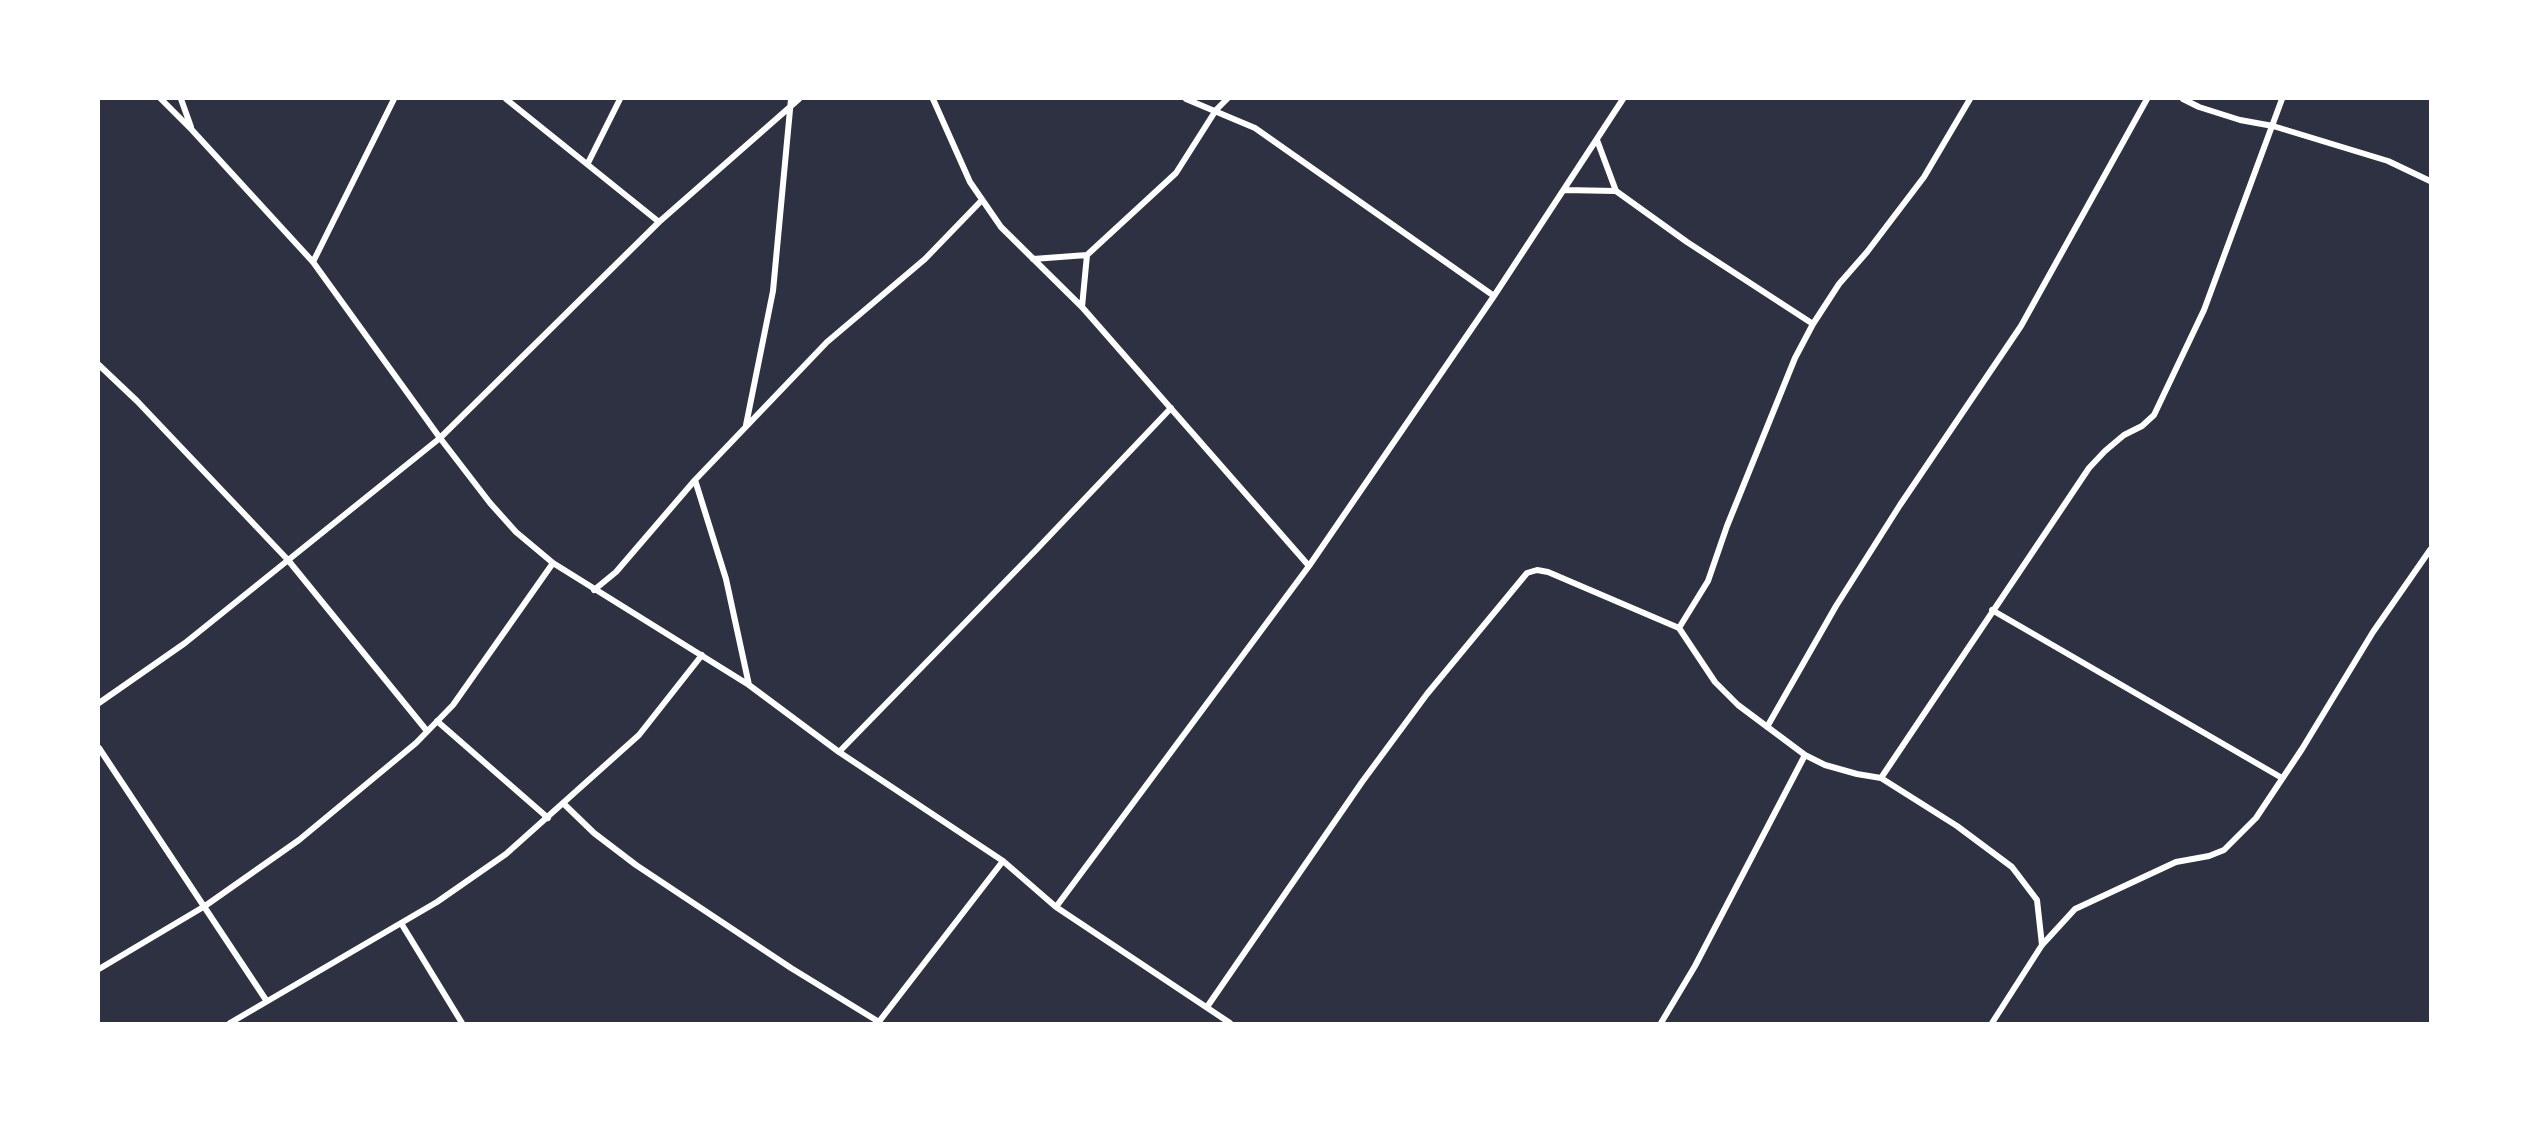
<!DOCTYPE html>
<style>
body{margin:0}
#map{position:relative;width:2529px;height:1122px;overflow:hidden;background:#2d3142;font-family:"Roboto Condensed",sans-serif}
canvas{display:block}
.frame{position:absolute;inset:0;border:100px solid #fff;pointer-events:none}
</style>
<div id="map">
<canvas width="2529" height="1122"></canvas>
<div class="frame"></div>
</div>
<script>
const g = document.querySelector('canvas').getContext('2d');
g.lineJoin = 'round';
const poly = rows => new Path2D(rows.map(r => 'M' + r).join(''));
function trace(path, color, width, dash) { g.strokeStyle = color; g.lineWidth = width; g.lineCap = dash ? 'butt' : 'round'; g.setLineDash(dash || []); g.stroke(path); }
trace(poly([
 [161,99,192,130,313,262,440,438,490,503,516,532,553,563,749,685,839,752,1003,861,1056,907,1230,1023],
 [181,99,191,127],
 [506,99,659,222],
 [933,99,970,182,1001,227,1082,307,1309,566],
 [1186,99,1255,128,1494,296],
 [2183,99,2199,107,2240,120,2273,126,2388,161,2430,181],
 [1597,140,1616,191,1687,242,1813,324],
 [588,163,620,99],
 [1564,190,1616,191],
 [1033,259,1087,255,1176,173,1216,110,1227,99],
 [313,262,394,99],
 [1082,307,1087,255],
 [99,365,137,401,288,560,427,731],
 [746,425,773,291,791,99],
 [695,480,726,579,749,685],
 [594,590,616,572,695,480,827,342,925,259,982,200],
 [1992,610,2282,778],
 [1679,628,1708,581,1727,526,1795,358,1813,324,1839,284,1867,252,1924,177,1970,99],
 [99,703,185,643,440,438,659,222,799,99],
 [437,721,548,818],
 [1767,727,1836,606,1900,505,2021,326,2147,99],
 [99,748,266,1000],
 [839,752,1036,550,1171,408],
 [1881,778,2089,468,2105,451,2124,435,2142,426,2154,415,2204,310,2282,99],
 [564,804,594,833,636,865,791,968,879,1022],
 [1056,907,1309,566,1494,296,1623,99],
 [401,923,462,1023],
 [99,969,205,906,299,840,416,743,453,705,553,563],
 [1207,1007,1362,782,1427,694,1527,573,1537,570,1548,572,1679,628,1715,682,1738,705,1805,755],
 [230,1023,437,902,506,854,639,735,702,655],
 [878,1023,1003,861],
 [1661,1023,1695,966,1805,755,1825,765,1857,774,1881,778,1957,826,2012,867,2037,900,2042,945],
 [1992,1023,2042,945,2075,909,2176,862,2209,856,2224,850,2256,818,2302,749,2373,632,2430,550]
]), '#fff', 6);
</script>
